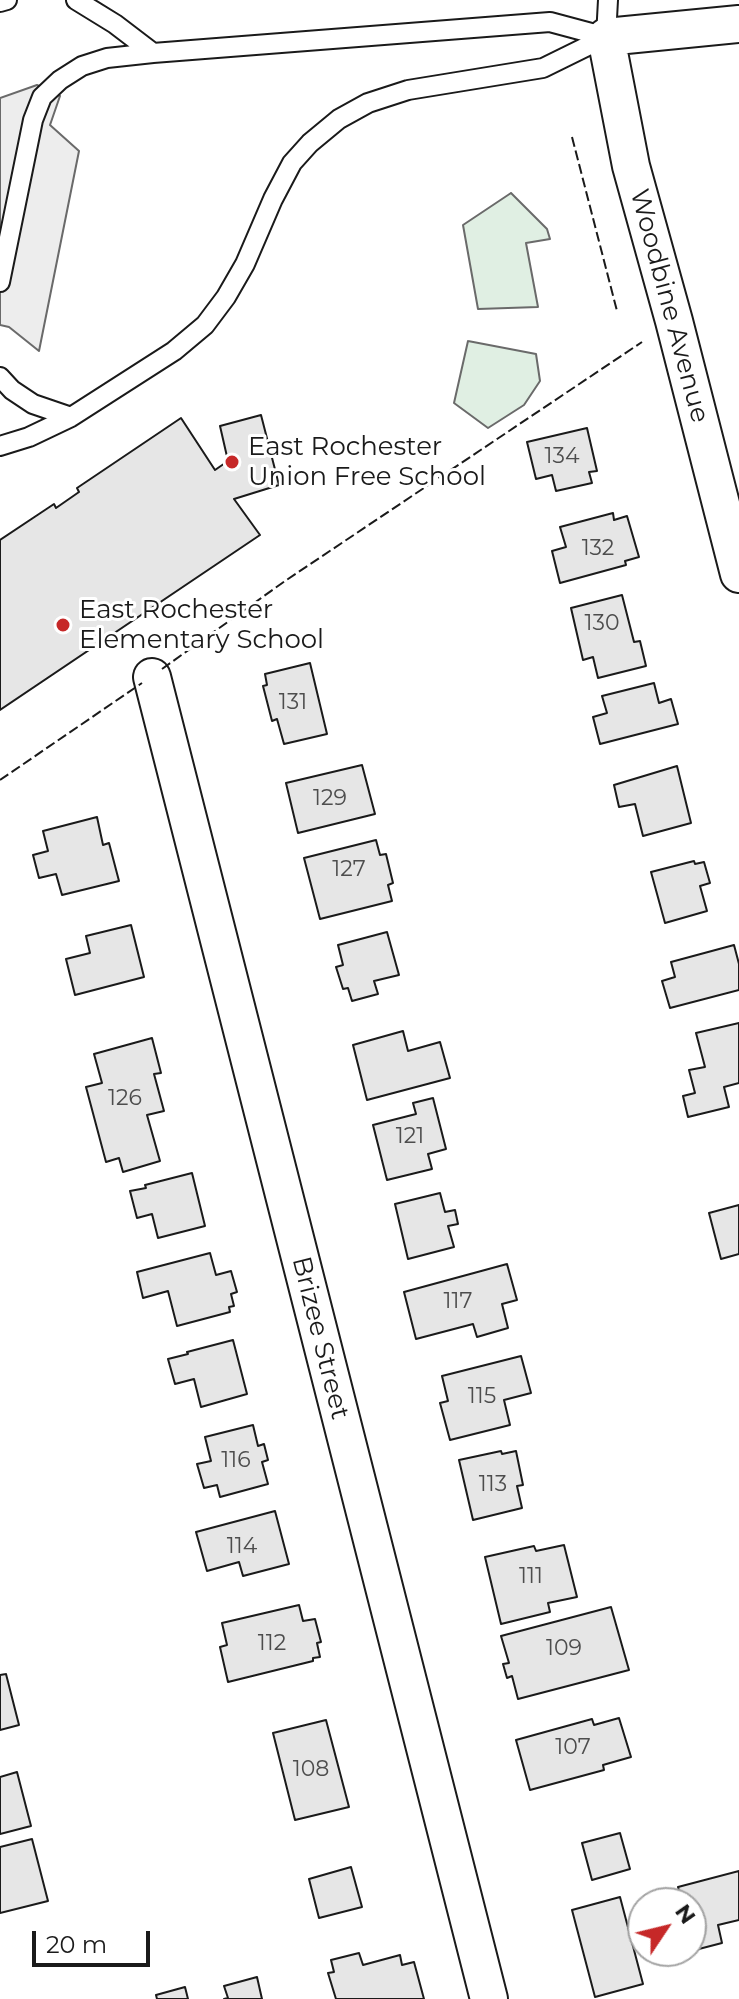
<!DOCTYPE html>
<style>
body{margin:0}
#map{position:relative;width:739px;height:1999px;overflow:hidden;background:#fff;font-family:Montserrat,sans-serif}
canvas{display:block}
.north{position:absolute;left:627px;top:1887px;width:80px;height:80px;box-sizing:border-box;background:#fff;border:2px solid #a3a3a3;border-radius:50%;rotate:55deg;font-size:22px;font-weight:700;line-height:32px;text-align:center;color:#1a1a1a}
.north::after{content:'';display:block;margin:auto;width:28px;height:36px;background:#c62828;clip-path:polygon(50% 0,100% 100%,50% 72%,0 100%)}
.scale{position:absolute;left:32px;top:1931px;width:118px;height:36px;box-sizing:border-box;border:4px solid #1a1a1a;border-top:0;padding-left:10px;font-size:24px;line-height:28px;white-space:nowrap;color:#1a1a1a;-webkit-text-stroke:6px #fff;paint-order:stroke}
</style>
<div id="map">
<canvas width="739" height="1999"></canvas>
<div class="north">N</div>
<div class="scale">20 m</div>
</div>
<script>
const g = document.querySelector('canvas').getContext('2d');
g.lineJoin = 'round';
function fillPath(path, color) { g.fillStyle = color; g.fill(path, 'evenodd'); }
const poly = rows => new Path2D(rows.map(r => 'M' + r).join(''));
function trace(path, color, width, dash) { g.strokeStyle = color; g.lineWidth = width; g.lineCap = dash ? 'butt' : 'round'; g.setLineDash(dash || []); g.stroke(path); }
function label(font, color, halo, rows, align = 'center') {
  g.font = font + ' Montserrat,sans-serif'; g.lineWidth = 6; g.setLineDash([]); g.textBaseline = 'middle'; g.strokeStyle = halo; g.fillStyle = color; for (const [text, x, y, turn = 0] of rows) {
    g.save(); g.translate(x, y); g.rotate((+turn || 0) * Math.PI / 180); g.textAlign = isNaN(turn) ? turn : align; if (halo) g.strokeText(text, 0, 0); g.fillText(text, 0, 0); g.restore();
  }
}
const green = poly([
 [511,193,547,229,550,239,526,243,538,307,478,309,463,225,511,193],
 [468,341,536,354,540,381,524,405,488,428,454,403,468,341]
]);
fillPath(green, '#e0efe3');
trace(green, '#6a6a6a', 2);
const parking = poly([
 [37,85,60,96,50,125,79,151,39,351,9,327,0,325,0,98,37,85]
]);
fillPath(parking, '#ededed');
trace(parking, '#6a6a6a', 2);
const building = poly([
 [261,415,279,485,234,499,260,535,0,710,0,540,54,504,56,508,79,492,77,488,181,418,215,470,228,461,220,426,261,415],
 [587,428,597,471,589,472,592,483,556,491,552,475,536,479,527,442,587,428],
 [613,513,614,520,627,516,639,557,625,561,626,565,560,583,552,551,566,547,560,527,613,513],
 [622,595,634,642,640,641,646,666,598,678,593,657,583,660,571,608,622,595],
 [310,663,327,734,284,744,277,719,272,721,263,686,267,685,265,674,310,663],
 [654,683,659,703,671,699,678,724,600,744,593,717,607,713,602,696,654,683],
 [362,765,375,814,298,833,286,783,362,765],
 [677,766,691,823,643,836,635,804,619,807,614,785,677,766],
 [97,817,103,845,109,843,119,881,62,895,56,874,39,878,33,855,48,851,43,831,97,817],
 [376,840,380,855,386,854,393,883,388,885,392,901,320,919,304,858,376,840],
 [694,861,695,864,704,862,710,883,700,886,707,911,665,923,651,872,694,861],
 [131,925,144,977,75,995,66,959,90,953,86,936,131,925],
 [387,932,399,975,374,981,378,994,352,1001,348,988,343,989,336,967,343,965,338,945,387,932],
 [734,945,739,964,739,990,670,1008,662,981,675,977,671,962,734,945],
 [739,1023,739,1083,724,1087,729,1107,688,1117,683,1096,695,1093,689,1070,705,1067,696,1033,739,1023],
 [403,1031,408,1051,440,1042,450,1078,367,1100,353,1045,403,1031],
 [152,1038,161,1073,154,1074,164,1111,147,1115,160,1161,123,1172,119,1158,106,1162,86,1087,102,1083,94,1054,152,1038],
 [433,1098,446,1149,428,1154,432,1169,387,1180,373,1125,416,1114,413,1103,433,1098],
 [192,1173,205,1226,158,1238,152,1214,137,1218,130,1191,146,1188,145,1185,192,1173],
 [440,1193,445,1212,455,1210,458,1224,448,1226,454,1247,408,1259,395,1204,440,1193],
 [739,1205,739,1254,721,1259,709,1213,739,1205],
 [210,1253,216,1275,231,1271,237,1292,231,1294,234,1306,229,1307,230,1312,177,1326,168,1291,143,1298,137,1272,210,1253],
 [507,1264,517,1300,502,1304,508,1328,477,1337,473,1324,416,1339,404,1292,507,1264],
 [233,1340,247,1394,201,1407,194,1379,175,1384,168,1359,188,1354,187,1352,233,1340],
 [521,1356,531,1393,504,1400,510,1425,450,1440,440,1403,448,1401,442,1376,521,1356],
 [253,1425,258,1446,264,1444,268,1460,262,1462,268,1484,220,1497,217,1485,204,1488,197,1464,211,1461,205,1437,253,1425],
 [501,1451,502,1454,516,1451,523,1485,517,1486,522,1508,473,1520,459,1460,501,1451],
 [275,1511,289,1564,243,1576,239,1562,207,1571,196,1532,275,1511],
 [564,1545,577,1597,548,1603,550,1612,501,1624,485,1557,534,1546,536,1551,564,1545],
 [299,1605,303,1621,315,1619,321,1642,317,1643,320,1657,313,1658,313,1661,228,1682,220,1647,227,1645,222,1623,299,1605],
 [611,1607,629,1670,518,1699,512,1676,507,1678,503,1664,509,1663,501,1636,611,1607],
 [6,1674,19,1725,0,1730,0,1675,6,1674],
 [619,1718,631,1757,603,1765,604,1770,530,1790,516,1740,592,1719,594,1725,619,1718],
 [326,1720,349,1807,295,1820,273,1733,326,1720],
 [17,1772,31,1826,0,1834,0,1777,17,1772],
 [620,1833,630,1869,592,1880,582,1843,620,1833],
 [32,1839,48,1901,0,1913,0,1847,32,1839],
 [351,1867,362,1907,319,1918,309,1879,351,1867],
 [739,1871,739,1920,718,1925,722,1943,695,1950,691,1936,691,1903,682,1903,678,1887,739,1871],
 [620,1897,643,1984,595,1997,572,1910,620,1897],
 [359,1953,363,1965,400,1955,402,1965,414,1962,424,1999,336,1999,328,1973,334,1972,331,1960,359,1953],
 [257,1977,262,1999,224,1999,228,1998,224,1986,257,1977],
 [185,1987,188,1999,157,1999,156,1995,185,1987]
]);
fillPath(building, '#e6e6e6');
trace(building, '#1a1a1a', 2);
const lane = poly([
 [76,0,115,24,153,53,550,22,606,37],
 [0,2,7,0],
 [606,37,608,0],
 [0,282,33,120,42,97,60,80,82,66,107,58,153,53],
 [0,377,12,390,33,404,71,417],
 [0,446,29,437,71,417,174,351,205,325,226,297,245,264,273,199,292,163,310,143,339,119,368,103,408,90,543,68,606,37]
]);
const street = poly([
 [739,24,606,37,631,166,674,321,739,574],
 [152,677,489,1999]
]);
trace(lane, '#1a1a1a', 22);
trace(street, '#1a1a1a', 40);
trace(lane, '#fff', 18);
trace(street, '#fff', 36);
trace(poly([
 [572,137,617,311],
 [162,669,285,581,642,342],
 [0,780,142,683]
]), '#1a1a1a', 2, [10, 4]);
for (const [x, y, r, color] of [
 [232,462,8,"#c62828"],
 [63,625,8,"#c62828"]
]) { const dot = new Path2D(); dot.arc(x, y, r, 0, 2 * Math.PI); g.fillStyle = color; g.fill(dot); trace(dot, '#fff', 3); }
label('22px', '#4d4d4d', null, [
 ["134",562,457],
 ["132",598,549],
 ["130",602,624],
 ["131",293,703],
 ["129",330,799],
 ["127",349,870],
 ["126",125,1099],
 ["121",410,1137],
 ["117",458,1302],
 ["115",482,1397],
 ["116",236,1461],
 ["113",493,1485],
 ["114",242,1547],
 ["111",531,1577],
 ["112",272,1644],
 ["109",564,1649],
 ["107",573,1748],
 ["108",311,1770]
]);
label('26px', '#1a1a1a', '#fff', [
 ["Woodbine Avenue",669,306,75],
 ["Brizee Street",320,1338,76]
]);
label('26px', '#1a1a1a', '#fff', [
 ["East Rochester",248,447],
 ["Union Free School",248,477],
 ["East Rochester",79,610],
 ["Elementary School",79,640]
], 'left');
</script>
